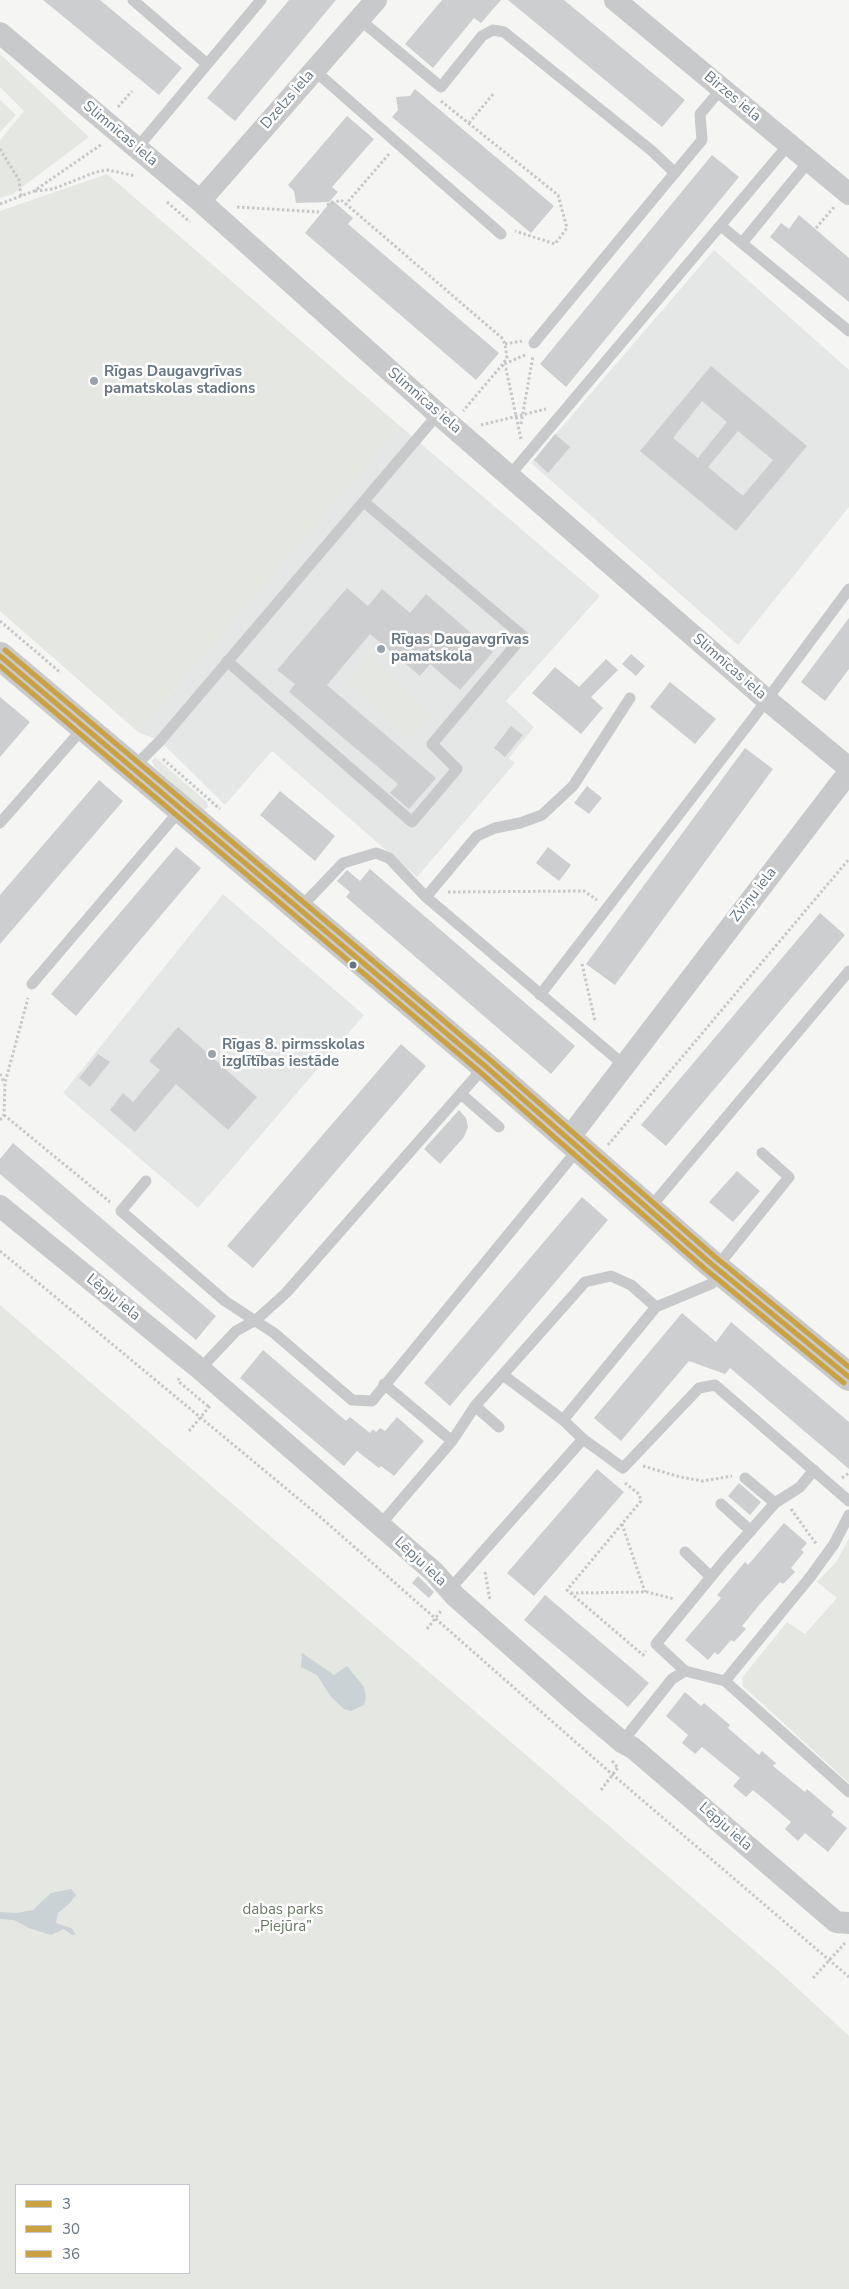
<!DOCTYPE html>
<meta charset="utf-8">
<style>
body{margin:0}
#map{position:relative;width:849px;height:2289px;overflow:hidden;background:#f5f5f4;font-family:"Nunito Sans",sans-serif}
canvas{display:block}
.legend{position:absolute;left:15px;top:2184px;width:175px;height:90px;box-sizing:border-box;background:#fff;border:1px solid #c2c8cd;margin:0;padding:6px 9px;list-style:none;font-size:15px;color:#677683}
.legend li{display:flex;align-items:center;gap:10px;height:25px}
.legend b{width:25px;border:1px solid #c2c8cd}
</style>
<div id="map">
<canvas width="849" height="2289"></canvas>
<ul class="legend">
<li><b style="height:6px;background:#caa143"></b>3</li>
<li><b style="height:6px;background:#caa143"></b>30</li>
<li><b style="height:6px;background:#caa143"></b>36</li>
</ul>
</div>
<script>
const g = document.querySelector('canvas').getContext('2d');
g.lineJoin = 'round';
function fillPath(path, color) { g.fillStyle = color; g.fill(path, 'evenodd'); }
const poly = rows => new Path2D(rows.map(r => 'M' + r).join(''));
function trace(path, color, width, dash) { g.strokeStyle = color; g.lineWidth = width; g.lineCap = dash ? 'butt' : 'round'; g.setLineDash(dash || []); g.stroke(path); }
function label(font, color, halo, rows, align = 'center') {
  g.font = font + ' "Nunito Sans",sans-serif'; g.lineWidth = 5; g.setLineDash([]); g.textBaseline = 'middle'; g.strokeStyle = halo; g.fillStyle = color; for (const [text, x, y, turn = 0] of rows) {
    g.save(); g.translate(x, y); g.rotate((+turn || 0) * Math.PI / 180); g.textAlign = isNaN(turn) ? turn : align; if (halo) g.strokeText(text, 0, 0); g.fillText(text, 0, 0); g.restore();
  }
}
fillPath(poly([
 [714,250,849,370,849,507,738,645,531,463],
 [400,426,600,596,506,701,534,727,509,758,515,763,417,877,272,751,225,805,160,741,138,732],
 [223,894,364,1015,198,1208,63,1093]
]), '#e5e7e7');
fillPath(poly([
 [0,54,89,137,13,194,0,198,0,140,24,111,0,87],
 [0,100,16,115,0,132],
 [107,174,400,426,138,732,0,611,0,211],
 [368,655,433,714,411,740,346,683],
 [155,757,207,802,208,807,203,811,154,766,152,761],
 [0,1305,782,1974,849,2036,849,2289,0,2289],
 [16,2185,189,2185,189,2273,16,2273],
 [849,1538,849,1783,743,1686,742,1678,787,1622,805,1634,837,1598,817,1582,837,1561]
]), '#e4e7e2');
fillPath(poly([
 [302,1653,334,1675,347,1666,364,1687,366,1698,364,1705,351,1711,344,1709,331,1697,317,1675,301,1667],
 [71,1889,76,1895,70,1903,58,1913,56,1923,71,1928,76,1934,72,1935,64,1929,51,1935,29,1928,14,1920,0,1919,0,1912,16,1913,33,1910,51,1893]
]), '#cbd2d5');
fillPath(poly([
 [43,0,100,0,182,68,159,95],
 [289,0,336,0,235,121,207,98],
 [442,0,501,0,481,23,474,18,433,68,405,44],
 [508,0,564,0,685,100,662,127],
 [415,89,554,206,531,233,392,117,398,110,396,97,410,96],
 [347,116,374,139,332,187,338,192,329,202,296,203,294,191,288,185],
 [712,155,739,177,566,387,540,364],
 [332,200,353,218,348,224,499,353,476,380,305,233],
 [799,215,849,258,849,302,770,237,781,223,789,229],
 [711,366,807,446,736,531,640,451],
 [702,401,727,422,698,458,673,438],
 [738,431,773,460,743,496,708,467],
 [555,434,570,447,548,473,534,460],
 [347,588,368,606,382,589,410,613,426,594,493,652,460,690,430,664,420,676,370,634,327,685,436,778,409,809,390,793,398,784,289,692,295,684,277,670],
 [849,618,849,669,825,701,801,682],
 [631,654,645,666,636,676,622,664],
 [606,659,618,670,591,697,603,708,581,734,532,693,555,667,579,687],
 [670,682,716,719,695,744,650,707],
 [0,697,30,722,0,757],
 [511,726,523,735,505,757,494,748],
 [745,748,773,769,615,985,586,964],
 [99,780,123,801,0,944,0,895],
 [587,786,602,798,589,814,574,803],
 [280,791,335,836,315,861,260,815],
 [176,847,201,868,76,1016,51,994],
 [548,847,571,865,559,881,536,863],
 [370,869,575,1046,551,1074,346,897,350,892,337,881,347,870,360,881],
 [820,913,845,935,666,1146,641,1125],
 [178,1027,257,1097,228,1130,176,1084,135,1132,110,1110,123,1093,133,1102,160,1070,149,1061],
 [401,1044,426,1066,253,1268,227,1246],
 [98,1054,110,1062,90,1087,79,1078],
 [459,1110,466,1118,468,1127,464,1137,440,1164,424,1149],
 [13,1143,216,1316,196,1340,0,1174,0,1159],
 [737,1171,760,1191,733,1222,709,1202],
 [582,1197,608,1220,450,1406,424,1383],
 [682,1313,716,1342,731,1322,849,1422,849,1469,730,1368,725,1374,689,1361,621,1441,594,1418],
 [263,1350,346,1421,350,1417,370,1433,373,1429,376,1432,380,1428,385,1431,397,1417,424,1441,394,1476,381,1466,379,1468,357,1451,344,1466,240,1378],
 [597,1469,624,1492,534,1596,507,1573],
 [739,1483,761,1502,750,1515,728,1496],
 [784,1523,807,1543,801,1550,804,1552,791,1568,795,1572,783,1584,780,1582,760,1604,742,1626,746,1629,734,1642,731,1640,718,1655,715,1652,708,1660,685,1640,721,1598,717,1595,745,1562,748,1565],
 [418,1576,434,1592,429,1598,412,1583],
 [545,1595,649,1683,628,1707,524,1620],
 [685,1692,701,1706,704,1703,730,1725,728,1728,759,1755,762,1751,776,1763,773,1766,805,1792,807,1789,834,1812,831,1815,847,1828,828,1852,805,1833,798,1841,785,1829,791,1822,753,1790,746,1797,733,1786,740,1778,702,1747,695,1754,682,1743,688,1735,666,1716]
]), '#cccecf');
trace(poly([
 [441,101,558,195,567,228,555,244,515,231],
 [118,107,132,91],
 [469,123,494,93],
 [0,149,19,180,21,197],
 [389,154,346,204,502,338,505,344,507,358,502,365,463,411],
 [35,191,53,189,96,172,108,170,136,176],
 [167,202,190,222],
 [0,204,34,191,102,144],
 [327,205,341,200,346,204],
 [237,207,319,212],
 [816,228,835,206],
 [505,344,522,341],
 [521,424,533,356],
 [481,425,546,409],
 [521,439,506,369,502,365,527,354],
 [0,621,61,673],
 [163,759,220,809],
 [448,892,584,891,597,900],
 [582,964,595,1021],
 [0,1074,4,1082],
 [4,1115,110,1202],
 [0,1120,4,1115,5,1083,28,998],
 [608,1145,849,859],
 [0,1251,318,1515,613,1775,849,1977],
 [179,1378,178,1381,209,1407],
 [189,1431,210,1406],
 [643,1466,680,1477,703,1481,732,1476],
 [842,1478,849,1473],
 [625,1483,639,1494,641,1501,567,1590,643,1655,646,1651],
 [791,1509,817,1545],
 [622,1524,645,1592],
 [485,1572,490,1600],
 [571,1593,647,1592,674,1599],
 [427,1629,441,1611],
 [612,1761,618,1768],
 [601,1790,619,1766],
 [813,1978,845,1943]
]), '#c5c7c8', 3, [2.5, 2.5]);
trace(poly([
 [133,0,207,64],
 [359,19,441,87,482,36,493,30,504,32,652,151,675,173],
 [314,70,501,234],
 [137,148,261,0],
 [721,226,849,331],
 [742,243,809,161],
 [534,343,702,140,700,114,722,88],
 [510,475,789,144],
 [227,661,412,822,457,769,432,744,523,636,364,502],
 [133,768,160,741,438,414],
 [0,823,84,727],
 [426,897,477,836,495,828,520,823,542,815,573,786,630,698],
 [299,909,343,863,376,853,389,858,426,897,624,1065],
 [32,984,181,809],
 [540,995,754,717,849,589],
 [461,1094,499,1127],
 [146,1181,121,1211,225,1301,274,1333,352,1400,372,1401,579,1148],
 [649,1209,849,971],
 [716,1268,789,1177,762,1153],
 [200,1369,236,1331,256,1320,286,1293,485,1066],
 [503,1375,563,1420],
 [384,1384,452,1441],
 [475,1406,499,1427],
 [583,1439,623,1468,699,1388,715,1385,849,1501],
 [814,1470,800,1487,775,1503,724,1561,656,1644,685,1671,725,1681,849,1792],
 [745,1478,775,1503],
 [721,1504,751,1531],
 [380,1525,452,1441,475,1406,585,1282,611,1276,631,1285,656,1307],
 [685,1552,711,1577],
 [450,1589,583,1439,563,1420,656,1307,711,1284,722,1273],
 [725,1681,811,1576,834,1544,849,1515],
 [622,1742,672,1679,685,1671]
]), '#c8c9ca', 11);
trace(poly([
 [615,0,849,194],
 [0,33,200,201,438,414,767,700,849,768],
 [200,201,376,0],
 [569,1138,849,772],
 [0,1206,200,1369,434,1572,455,1596,576,1703,622,1742,633,1748,836,1922,849,1923]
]), '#c8c9ca', 22);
trace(poly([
 [0,656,485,1066,709,1262,849,1377]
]), '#c8c9ca', 28);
trace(poly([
 [0,656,485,1066,709,1262,849,1377]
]), '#caa143', 5);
trace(poly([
 [0,666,480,1072,704,1268,844,1383]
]), '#caa143', 5);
trace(poly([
 [5,650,490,1060,714,1256,849,1367]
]), '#caa143', 5);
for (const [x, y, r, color] of [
 [94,381,5,"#99a2ab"],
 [381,649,5,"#99a2ab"],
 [353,965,4.5,"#677683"],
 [212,1054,5,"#99a2ab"]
]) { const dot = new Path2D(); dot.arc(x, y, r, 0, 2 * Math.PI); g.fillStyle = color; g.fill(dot); trace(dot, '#fff', 2); }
label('15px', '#677683', '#fff', [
 ["Birzes iela",732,97,40],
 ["Dzelzs iela",288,100,-49],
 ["Slimnīcas iela",120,134,40],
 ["Slimnīcas iela",424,401,41],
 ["Slimnīcas iela",729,667,41],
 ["Zvīņu iela",754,895,-52],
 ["Lēpju iela",113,1298,39],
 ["Lēpju iela",420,1562,43],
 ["Lēpju iela",725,1827,41]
]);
label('bold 15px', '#677683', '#fff', [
 ["Rīgas Daugavgrīvas",104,372],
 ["pamatskolas stadions",104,389],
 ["Rīgas Daugavgrīvas",391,640],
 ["pamatskola",391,657],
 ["Rīgas 8. pirmsskolas",222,1045],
 ["izglītības iestāde",222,1062]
], 'left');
label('15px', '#697a65', '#fff', [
 ["dabas parks",283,1910],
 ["„Piejūra”",283,1927]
]);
</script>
